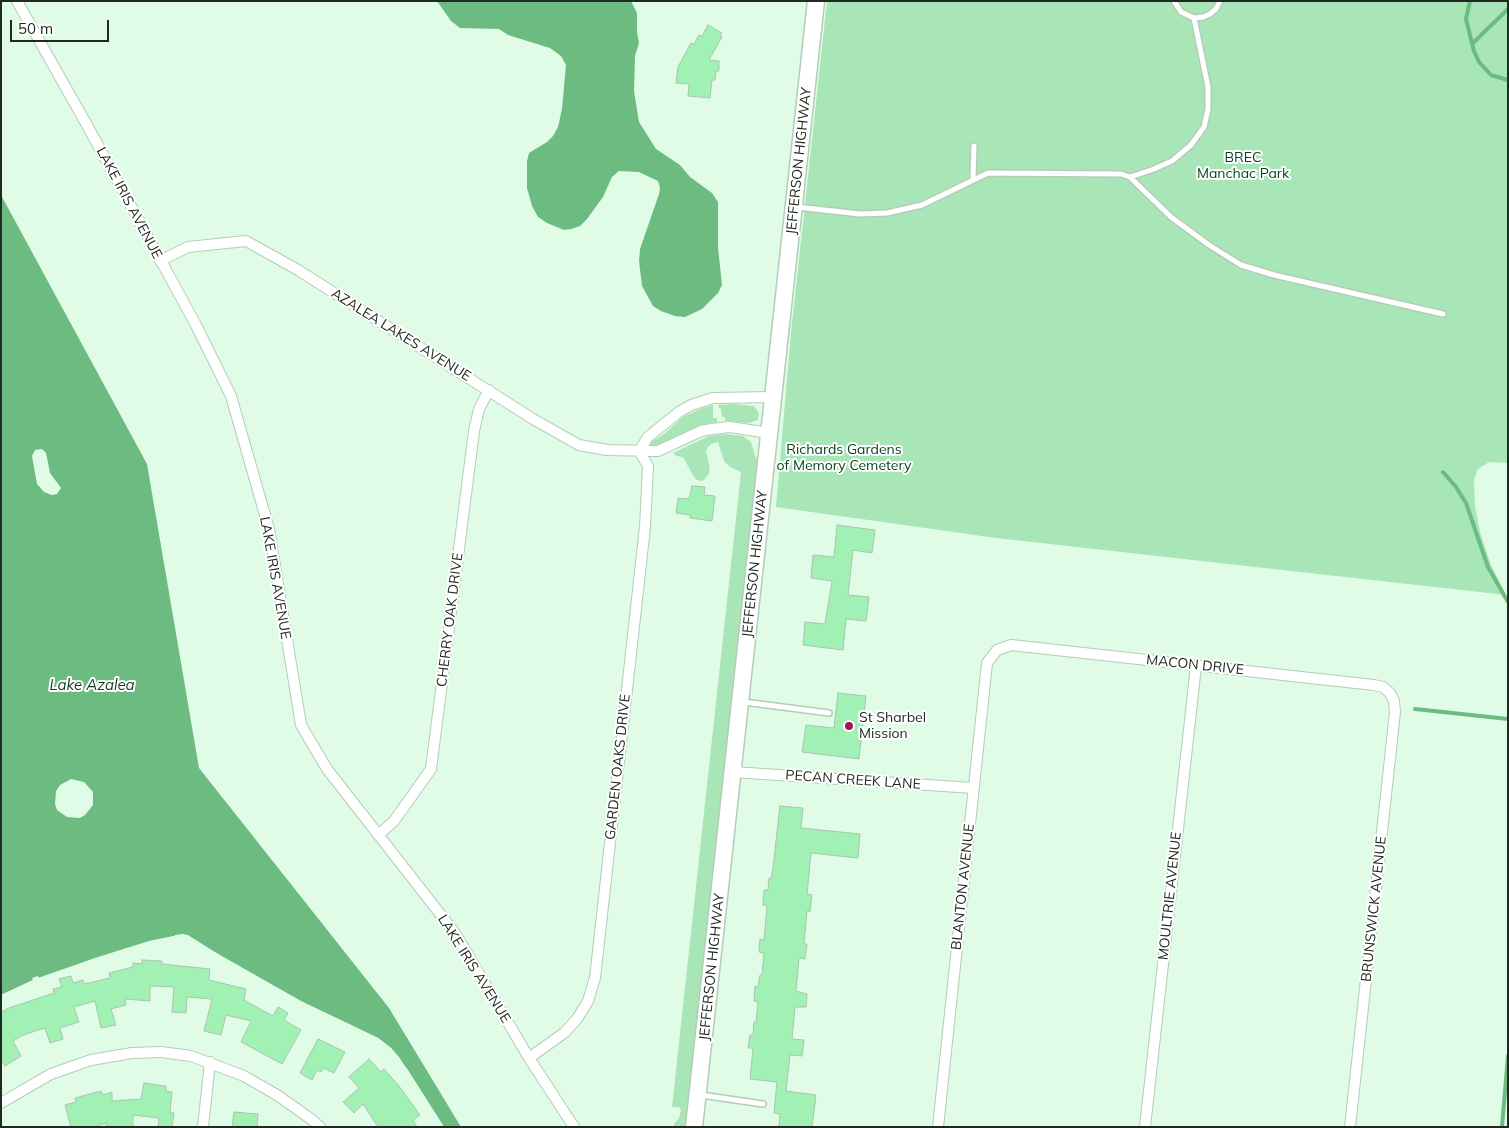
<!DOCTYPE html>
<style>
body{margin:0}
#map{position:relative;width:1509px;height:1128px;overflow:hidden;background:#e0fce6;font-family:Mulish,sans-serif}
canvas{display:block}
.frame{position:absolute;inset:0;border:2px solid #202a22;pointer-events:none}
.scale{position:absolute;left:10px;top:20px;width:99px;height:22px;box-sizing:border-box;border:2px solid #202a22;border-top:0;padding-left:6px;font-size:15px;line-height:18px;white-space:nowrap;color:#202a22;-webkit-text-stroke:4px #fff;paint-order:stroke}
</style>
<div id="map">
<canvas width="1509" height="1128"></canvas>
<div class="frame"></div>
<div class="scale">50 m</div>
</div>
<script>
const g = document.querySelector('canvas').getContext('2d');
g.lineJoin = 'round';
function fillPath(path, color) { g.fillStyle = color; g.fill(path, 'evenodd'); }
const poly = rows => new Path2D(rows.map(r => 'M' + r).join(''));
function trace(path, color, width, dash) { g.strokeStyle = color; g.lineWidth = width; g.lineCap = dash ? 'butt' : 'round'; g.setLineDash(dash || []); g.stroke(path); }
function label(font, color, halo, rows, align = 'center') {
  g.font = font + ' Mulish,sans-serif'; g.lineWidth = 4; g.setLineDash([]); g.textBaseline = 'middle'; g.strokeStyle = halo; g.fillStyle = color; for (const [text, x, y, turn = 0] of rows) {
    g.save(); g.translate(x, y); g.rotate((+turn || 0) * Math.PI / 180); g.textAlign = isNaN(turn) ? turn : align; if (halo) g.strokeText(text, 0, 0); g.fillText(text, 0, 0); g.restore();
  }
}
fillPath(poly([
 [827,1,1508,1,1508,463,1489,462,1478,469,1474,480,1475,506,1480,532,1491,565,1506,595,996,538,776,507,791,333],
 [734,404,754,406,759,413,758,420,749,423,725,421,725,417,722,417,721,409,719,408,718,405],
 [713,405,713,418,717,418,717,422,698,426,668,441,654,447,650,446,651,442,664,434,683,417,702,408],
 [725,434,743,436,751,442,757,461,757,472,687,1127,674,1127,674,1124,679,1118,681,1110,679,1107,672,1107,741,472,730,467,724,461,718,442,711,444,708,447,706,451,710,469,709,473,704,480,701,481,697,480,694,477,683,457,676,456,673,453,709,436]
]), '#a9e6b7');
fillPath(poly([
 [437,1,631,1,637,13,637,32,639,43,635,56,634,91,639,122,656,149,680,165,690,177,712,193,718,202,718,248,722,285,718,293,702,309,685,317,675,316,661,311,653,306,642,286,639,261,640,249,659,194,660,188,658,181,639,172,619,171,612,177,603,197,587,219,580,226,571,229,564,230,547,223,538,217,532,206,527,188,527,161,529,153,547,142,553,136,558,127,562,109,566,65,561,56,550,48,508,35,499,29,460,28,451,21],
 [1,195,147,464,199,768,389,1008,461,1127,444,1127,399,1057,391,1048,378,1038,299,1000,183,934,149,941,95,958,38,978,1,995],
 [42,449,46,453,50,473,61,488,57,494,52,495,44,492,37,484,32,456,35,450],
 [71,779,84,782,93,792,93,805,85,815,80,818,67,817,57,810,55,804,56,791,60,785]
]), '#6cbb81');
fillPath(poly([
 [183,934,188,935,221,956,299,1000,298,1001,261,981,188,937,175,938,175,935],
 [127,948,128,951,39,980,36,979,34,982,1,998,1,995,33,980,32,978,38,976,39,978],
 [330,1015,378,1038,391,1048,408,1070,444,1127,442,1127,405,1069,390,1050,372,1037,329,1017]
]), '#e0fce6');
trace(poly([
 [1470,1,1466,19,1474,51,1479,62,1491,75,1508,80],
 [1472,44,1508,9],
 [1443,472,1456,487,1466,503,1488,567,1508,602],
 [1415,709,1508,719],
 [1502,1127,1508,1056]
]), '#6cbb81', 4);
const building = poly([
 [708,25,722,33,720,36,722,37,709,60,719,61,719,71,716,71,715,80,712,80,710,98,688,96,689,84,676,83,678,67,691,43,694,44,699,35,702,36,708,25],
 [692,486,705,487,704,495,715,496,712,521,690,518,690,515,676,513,678,498,689,499,692,486],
 [837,525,875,530,872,553,853,550,848,595,869,597,866,621,846,619,843,650,803,645,805,622,825,624,832,581,811,578,813,555,834,557,837,525],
 [838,693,866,696,859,759,802,752,806,725,834,728,838,693],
 [780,806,803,808,801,828,860,834,858,858,811,853,807,894,812,895,810,912,807,911,804,944,807,944,805,959,799,958,796,991,807,994,806,1007,795,1007,792,1039,804,1040,802,1056,790,1055,786,1091,816,1095,812,1127,779,1127,780,1114,774,1113,777,1082,750,1079,753,1048,748,1048,750,1035,753,1035,754,1022,756,1022,758,1002,754,1001,755,986,758,987,760,975,762,975,764,953,759,952,760,939,764,940,767,906,763,905,764,890,768,890,769,878,771,879,773,868,780,806],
 [142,960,162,961,162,964,210,969,209,980,246,989,244,1000,273,1016,278,1007,288,1013,284,1020,301,1030,282,1064,241,1042,251,1021,226,1015,221,1035,204,1031,212,999,187,997,186,1013,172,1012,174,987,150,986,150,1001,125,999,126,1005,111,1009,116,1025,101,1028,95,1001,74,1007,79,1022,60,1028,63,1039,50,1043,45,1028,23,1035,13,1041,21,1056,5,1066,1,1059,1,1012,9,1008,54,993,53,989,62,987,59,979,71,976,73,983,83,980,84,984,110,978,109,973,133,967,133,963,142,964,142,960],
 [318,1039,345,1052,334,1073,323,1068,321,1072,317,1070,312,1080,300,1073,318,1039],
 [369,1059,381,1072,384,1069,399,1086,420,1115,413,1120,417,1127,378,1127,363,1104,354,1113,343,1102,359,1088,349,1077,369,1059],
 [144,1083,166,1086,166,1091,172,1092,170,1113,174,1113,172,1127,158,1127,159,1118,133,1115,133,1127,106,1127,106,1123,94,1127,71,1127,65,1105,76,1102,75,1098,101,1091,103,1095,112,1092,112,1101,141,1099,144,1083],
 [234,1112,258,1114,257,1127,232,1127,234,1112]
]);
fillPath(building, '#a1f1b4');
trace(building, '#a9c4af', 1);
const lane = poly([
 [1174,1,1181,12,1194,18,1203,17,1210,14,1216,9,1220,1],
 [1130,177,1154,169,1172,161,1191,145,1204,127,1208,109,1208,87,1194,18],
 [973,179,974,146],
 [797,207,860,214,887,213,922,205,988,173,1121,174,1130,177,1136,183,1171,217,1209,245,1241,265,1274,275,1443,314],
 [744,702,829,713],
 [701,1095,763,1104]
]);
const street = poly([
 [17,1,88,127,196,325,231,396,269,529,301,725,327,769,455,933,529,1058,574,1127],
 [160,261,188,247,246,241,298,270,533,419,579,445,607,450,658,451,701,431,712,429,730,427,769,433],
 [639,451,648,437,679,412,691,405,713,398,773,397],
 [733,772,973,788],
 [378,835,394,821,431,769,474,431,479,409,489,390],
 [529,1058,564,1033,577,1019,588,1001,595,978,645,527,648,466,639,451],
 [1,1103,51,1074,91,1060,132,1053,161,1052,191,1056,244,1076,277,1095,311,1119,320,1127],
 [203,1127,210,1062],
 [938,1127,987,663,997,650,1011,645,1374,685,1383,687,1390,693,1394,701,1395,712,1350,1127],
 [1145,1127,1196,666]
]);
const primary = poly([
 [694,1127,816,1]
]);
trace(lane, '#b3cdb8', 8);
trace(street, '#b3cdb8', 12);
trace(primary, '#b3cdb8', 19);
trace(lane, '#fff', 5);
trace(street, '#fff', 10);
trace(primary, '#fff', 16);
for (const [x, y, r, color] of [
 [849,726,5,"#a51455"]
]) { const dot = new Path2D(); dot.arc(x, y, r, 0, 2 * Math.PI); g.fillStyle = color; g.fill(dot); trace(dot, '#fff', 2); }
label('14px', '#06441f', '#fff', [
 ["BREC",1243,158],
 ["Manchac Park",1243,174],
 ["Richards Gardens",844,450],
 ["of Memory Cemetery",844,466]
]);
label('14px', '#202a22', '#fff', [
 ["JEFFERSON HIGHWAY",799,161,-84],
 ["LAKE IRIS AVENUE",129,203,62],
 ["AZALEA LAKES AVENUE",401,335,32],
 ["JEFFERSON HIGHWAY",755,564,-84],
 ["LAKE IRIS AVENUE",275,578,80],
 ["CHERRY OAK DRIVE",450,620,-83],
 ["MACON DRIVE",1195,665,6],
 ["GARDEN OAKS DRIVE",618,767,-84],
 ["PECAN CREEK LANE",853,780,4],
 ["BLANTON AVENUE",963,887,-84],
 ["MOULTRIE AVENUE",1170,896,-84],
 ["BRUNSWICK AVENUE",1374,909,-84],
 ["JEFFERSON HIGHWAY",712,967,-84],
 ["LAKE IRIS AVENUE",474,969,58]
]);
label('14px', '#202a22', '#fff', [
 ["St Sharbel",859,718],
 ["Mission",859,734]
], 'left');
label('italic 15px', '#163820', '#fff', [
 ["Lake Azalea",92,685]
]);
</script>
